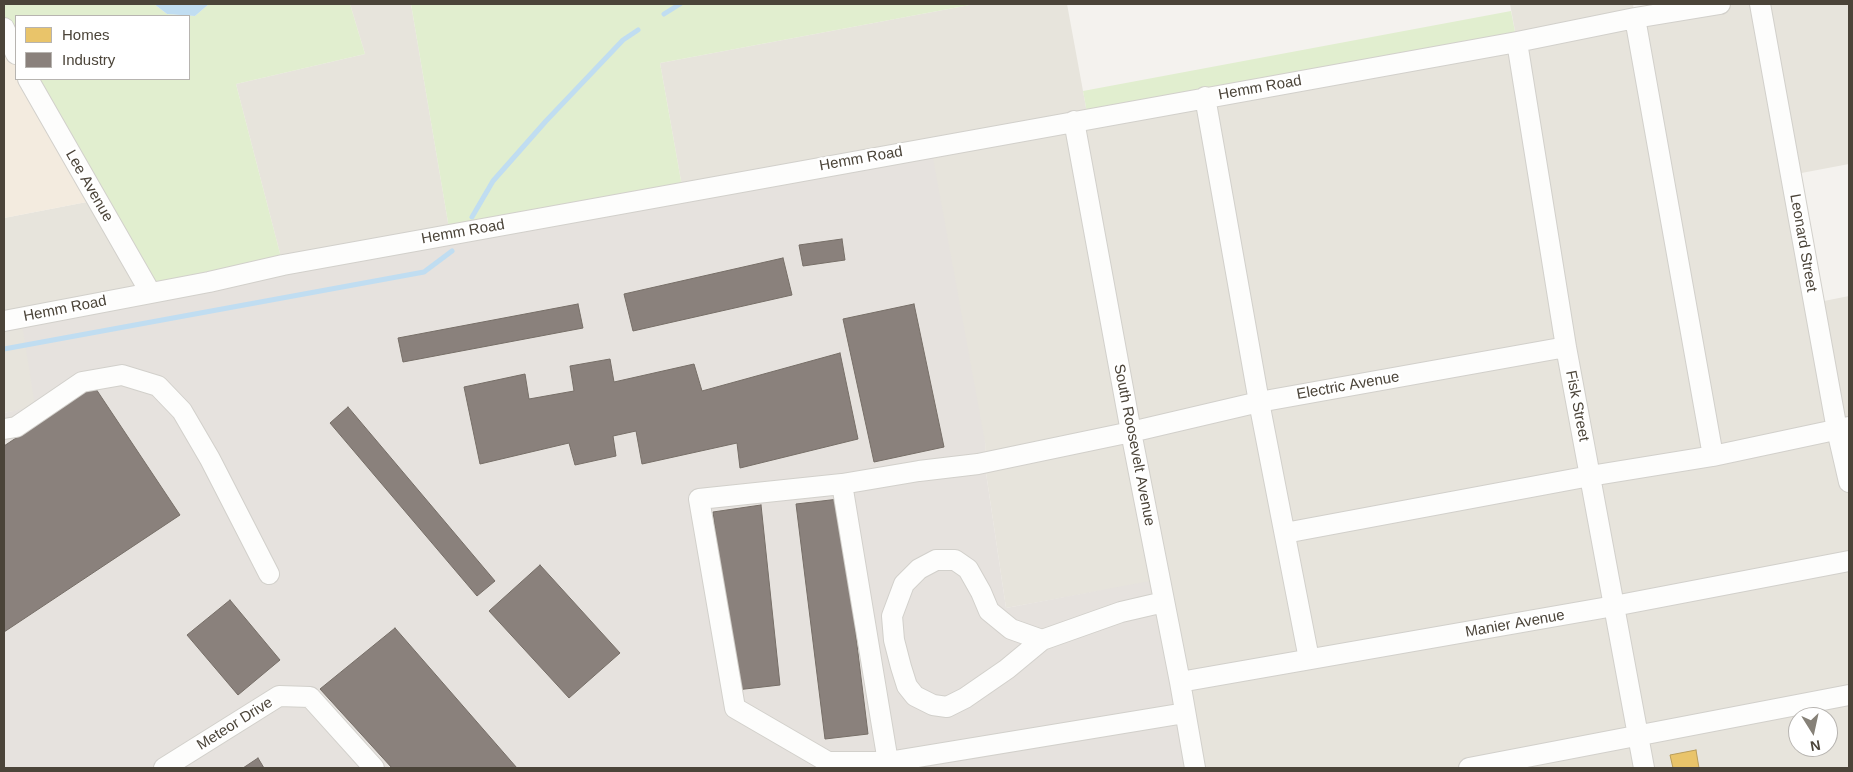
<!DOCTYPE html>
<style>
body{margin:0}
#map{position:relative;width:1853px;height:772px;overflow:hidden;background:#f4f2ee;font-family:Helvetica,sans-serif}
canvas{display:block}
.frame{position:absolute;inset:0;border:5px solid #4b4439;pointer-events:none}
.legend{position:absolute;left:15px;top:15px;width:175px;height:65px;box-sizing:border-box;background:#fff;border:1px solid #b7b4b0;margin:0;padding:6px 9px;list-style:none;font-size:15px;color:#4b4439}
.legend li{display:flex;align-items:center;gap:10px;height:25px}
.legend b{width:25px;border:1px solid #b7b4b0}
.north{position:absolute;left:1788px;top:707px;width:50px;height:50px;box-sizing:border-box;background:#fff;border:1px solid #b7b4b0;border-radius:50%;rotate:170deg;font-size:14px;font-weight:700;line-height:20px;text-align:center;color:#4b4439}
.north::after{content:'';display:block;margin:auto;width:18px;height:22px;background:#868178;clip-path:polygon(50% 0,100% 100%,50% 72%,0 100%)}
</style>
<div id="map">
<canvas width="1853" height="772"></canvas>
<div class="frame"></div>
<ul class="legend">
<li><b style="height:14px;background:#e9c46a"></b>Homes</li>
<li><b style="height:14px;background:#8a817c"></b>Industry</li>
</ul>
<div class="north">N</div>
</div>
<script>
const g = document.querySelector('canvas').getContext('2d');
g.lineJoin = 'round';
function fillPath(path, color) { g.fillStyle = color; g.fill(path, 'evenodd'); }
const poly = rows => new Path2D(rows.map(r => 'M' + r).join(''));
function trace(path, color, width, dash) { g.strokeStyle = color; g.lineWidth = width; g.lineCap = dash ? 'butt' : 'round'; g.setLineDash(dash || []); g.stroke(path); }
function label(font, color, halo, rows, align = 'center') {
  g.font = font + ' Helvetica,sans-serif'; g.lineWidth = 5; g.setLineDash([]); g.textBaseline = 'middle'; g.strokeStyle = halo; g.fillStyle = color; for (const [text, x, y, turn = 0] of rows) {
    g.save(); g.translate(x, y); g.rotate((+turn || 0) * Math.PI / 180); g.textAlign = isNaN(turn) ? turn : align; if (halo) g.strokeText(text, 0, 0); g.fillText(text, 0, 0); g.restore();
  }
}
fillPath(poly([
 [350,4,411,4,450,234,283,265,236,84,365,54],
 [975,4,1067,4,1088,118,1517,42,1510,4,1633,4,1635,18,1720,4,1849,4,1849,164,1791,175,1814,303,1849,296,1849,768,1195,768,1160,580,1006,608,986,473,985,442,683,192,660,63],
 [1798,717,1828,717,1828,747,1798,747],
 [97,200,150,292,35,407,4,413,4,218]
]), '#e7e4dc');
fillPath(poly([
 [4,28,16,54,16,79,28,79,97,200,4,218]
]), '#f3ebdf');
fillPath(poly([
 [931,147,985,442,986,473,1006,608,1160,579,1195,768,4,768,4,413,35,406,21,318]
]), '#e6e2de');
fillPath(poly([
 [4,4,154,4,167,14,195,16,209,4,350,4,365,54,236,84,283,265,150,292,28,79,189,79,189,16,16,16,16,54,4,28],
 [411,4,975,4,660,63,683,192,450,234],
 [1511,11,1517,42,1088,118,1083,91]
]), '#e1eecf');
fillPath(poly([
 [154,4,209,4,195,16,167,14]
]), '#c0ddf1');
const homes = poly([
 [1696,750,1699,768,1673,768,1670,755,1696,750]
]);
fillPath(homes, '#e9c46a');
trace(homes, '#ba9e5b', 1);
const industry = poly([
 [842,239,845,260,803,266,799,245,842,239],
 [783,258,792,295,633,331,624,294,783,258],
 [578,304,583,328,403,362,398,338,578,304],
 [914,304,944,447,874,462,843,319,914,304],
 [840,353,858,439,740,468,737,443,642,464,636,431,613,436,616,456,575,465,569,443,480,464,464,387,525,374,529,399,574,391,570,366,610,359,614,382,694,364,702,391,840,353],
 [94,386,180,515,4,632,4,446,94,386],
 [348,407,495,581,477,596,330,423,348,407],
 [839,499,868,734,825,739,796,504,839,499],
 [761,505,780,685,736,690,713,512,761,505],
 [540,565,620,653,569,698,489,611,540,565],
 [230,600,280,660,238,695,187,635,230,600],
 [395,628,517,768,392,768,320,689,395,628],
 [258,758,264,768,243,768,258,758]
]);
fillPath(industry, '#8a817c');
trace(industry, '#776f68', 1);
trace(poly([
 [664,14,680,4],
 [472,217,493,181,546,121,623,40,638,30],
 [4,349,424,272,452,251]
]), '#c0ddf1', 5);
const minor = poly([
 [1760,4,1837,430,1849,482],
 [1635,18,1713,456],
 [4,28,16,54],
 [1517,42,1566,347,1644,768],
 [28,79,150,292],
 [1205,97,1259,402,1309,659],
 [1074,121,1131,432,1180,682,1195,768],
 [4,321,209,282,283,265,1517,42,1635,18,1720,4],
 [4,429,16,427,82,382,122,375,158,386,182,411,210,459,269,574],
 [842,484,699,499,735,708,828,762,888,762],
 [1285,533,1590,476,1713,456,1849,427],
 [1042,640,1011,629,989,611,981,592,968,569,955,560,936,560,919,569,904,584,892,616,894,640,901,667,907,686,915,696,933,705,947,707,965,698,1007,669,1042,640,1121,612,1164,602],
 [1180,682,1614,606,1849,561],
 [1185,713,888,762,842,484,919,471,978,464,1131,432,1259,402,1566,347],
 [164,768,279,696,310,697,374,768],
 [1469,768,1849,695]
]);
trace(minor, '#d2d0cb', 22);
trace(minor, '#fdfdfc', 20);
label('15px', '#4b4439', '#fff', [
 ["Hemm Road",1260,88,-10],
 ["Hemm Road",861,159,-10],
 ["Lee Avenue",89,186,60],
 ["Hemm Road",463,232,-10],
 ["Leonard Street",1803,243,80],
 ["Hemm Road",65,309,-11],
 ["Electric Avenue",1348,386,-10],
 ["Fisk Street",1577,406,79],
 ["South Roosevelt Avenue",1134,445,79],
 ["Manier Avenue",1515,624,-10],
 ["Meteor Drive",235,724,-32]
]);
</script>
